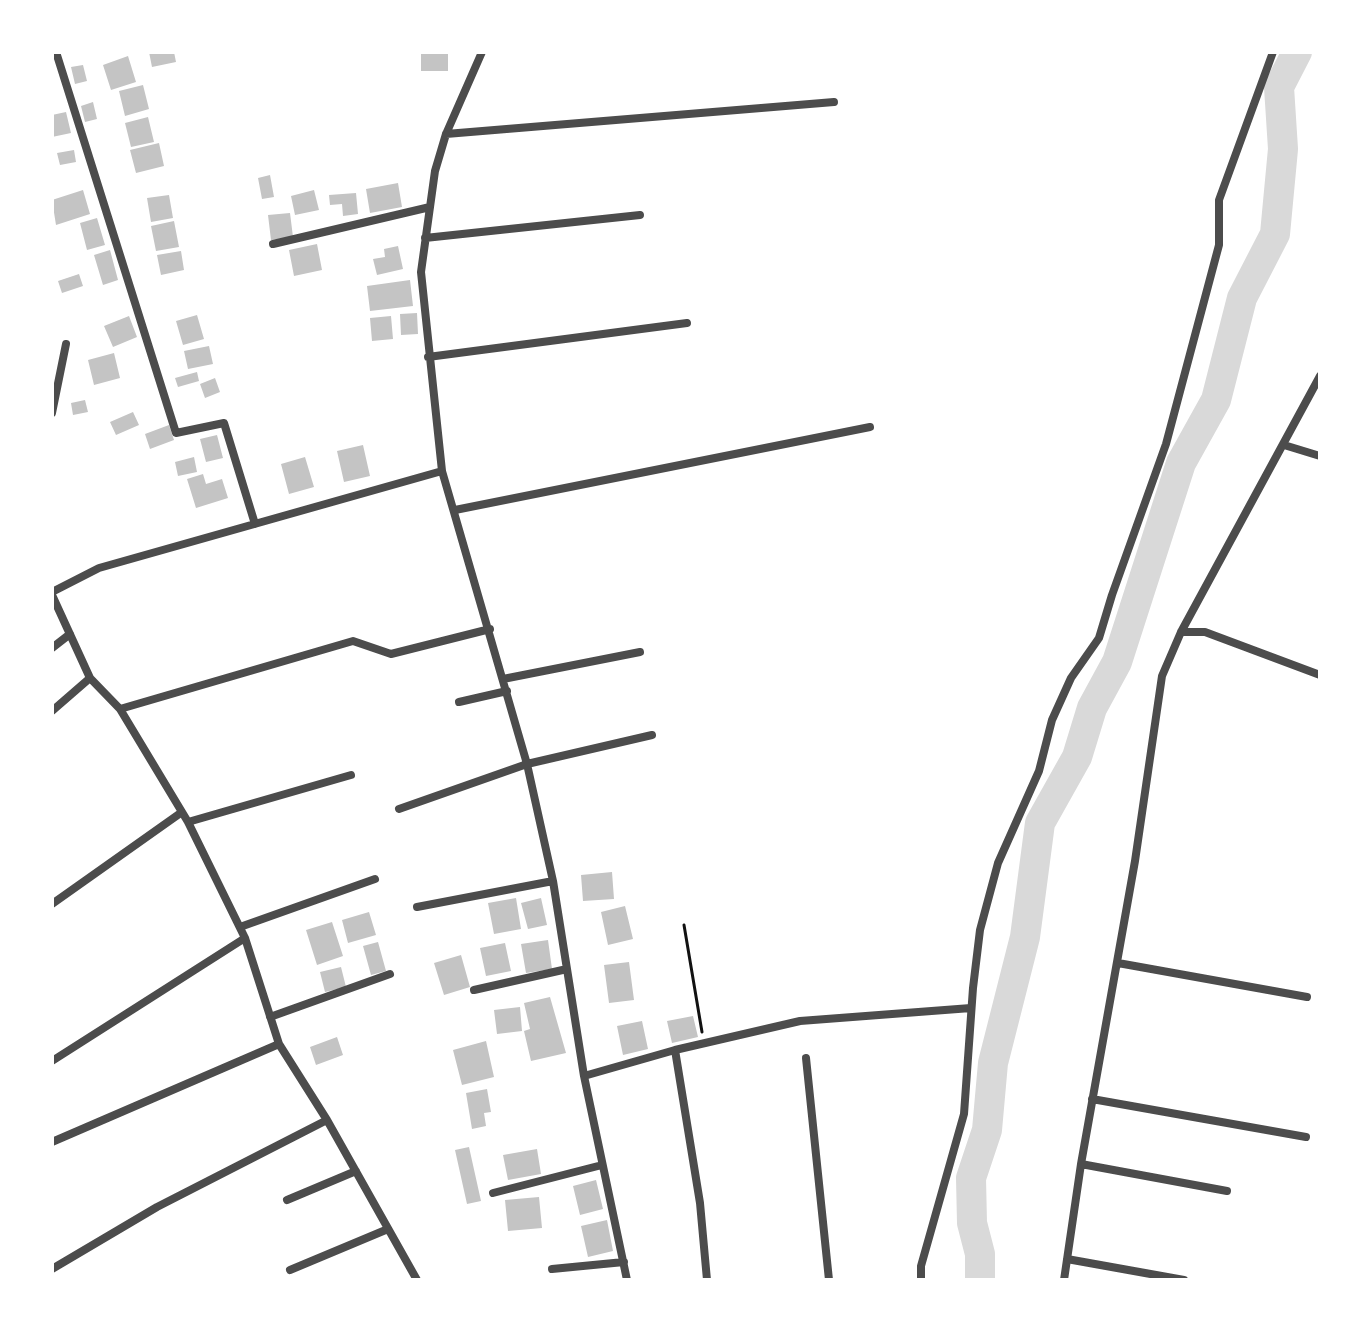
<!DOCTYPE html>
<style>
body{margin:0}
#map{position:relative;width:1372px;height:1332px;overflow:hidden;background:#fff;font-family:Arial,sans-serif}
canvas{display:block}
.frame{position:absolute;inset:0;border:54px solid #fff;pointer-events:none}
</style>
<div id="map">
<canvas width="1372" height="1332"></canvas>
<div class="frame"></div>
</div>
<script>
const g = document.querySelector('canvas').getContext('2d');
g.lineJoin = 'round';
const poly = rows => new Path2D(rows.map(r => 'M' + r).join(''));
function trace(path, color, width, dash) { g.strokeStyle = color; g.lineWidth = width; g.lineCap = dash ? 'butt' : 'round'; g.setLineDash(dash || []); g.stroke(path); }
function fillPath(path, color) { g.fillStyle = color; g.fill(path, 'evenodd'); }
trace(poly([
 [980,1280,980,1254,972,1223,971,1178,987,1130,993,1063,1025,937,1040,823,1077,757,1092,708,1117,662,1181,463,1216,400,1242,298,1275,234,1283,149,1279,87,1297,52]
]), '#d9d9d9', 30);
fillPath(poly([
 [149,52,174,52,176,62,152,67],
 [421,52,448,52,448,71,421,71],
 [128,56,136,82,111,90,103,65],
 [83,65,87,81,75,84,71,67],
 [143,85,149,109,125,116,119,91],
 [93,102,97,119,85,122,81,106],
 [66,112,71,133,52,137,52,115],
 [148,117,154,142,131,147,125,123],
 [159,143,164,166,136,173,130,150],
 [74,150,76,162,60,165,57,153],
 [270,175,274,197,262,199,258,178],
 [398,183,402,207,370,213,366,189],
 [83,190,90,214,56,225,52,200],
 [314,190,319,210,295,215,291,196],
 [356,193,358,214,343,216,342,204,330,205,329,195],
 [169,195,173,218,151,222,147,198],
 [290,213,293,237,271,240,268,215],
 [97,218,105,245,87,250,80,223],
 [174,221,179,247,156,251,151,226],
 [317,244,322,270,294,276,289,250],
 [398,246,403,269,377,275,373,259,385,257,384,249],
 [110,250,118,280,103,285,94,255],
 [181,251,184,270,161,275,157,255],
 [79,274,83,286,62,293,58,281],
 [410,280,413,306,370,311,367,286],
 [417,313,418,334,401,335,400,314],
 [197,315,204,339,183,345,176,321],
 [129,316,137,337,113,347,104,326],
 [391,316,393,339,372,341,370,318],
 [209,346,213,364,188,369,184,351],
 [114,353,120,378,94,385,88,360],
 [197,372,199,381,178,387,175,378],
 [215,378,220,392,205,398,200,384],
 [85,400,88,412,73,415,71,403],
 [133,412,139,425,116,435,110,422],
 [169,425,174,440,150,449,145,434],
 [217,435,223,458,206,462,200,439],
 [363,445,370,476,344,482,337,451],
 [194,457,197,472,178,476,175,462],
 [305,457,314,487,289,494,281,464],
 [203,474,206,484,222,479,228,498,196,508,187,479],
 [612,872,614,899,583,901,581,875],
 [516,898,521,929,494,934,488,903],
 [541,898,547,925,528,929,521,903],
 [625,906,633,939,608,945,601,912],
 [369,912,376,935,348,943,342,920],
 [332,922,343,956,317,965,306,930],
 [548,940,552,969,526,973,521,944],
 [378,942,386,971,371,975,363,946],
 [505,943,511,971,486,976,480,948],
 [461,955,470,987,444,995,434,963],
 [629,962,634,1000,609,1003,604,965],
 [341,967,346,987,325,992,320,972],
 [550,997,566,1053,531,1061,524,1031,530,1029,524,1003],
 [520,1007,522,1031,497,1034,494,1010],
 [693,1016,698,1037,672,1043,667,1021],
 [642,1021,648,1049,623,1055,617,1026],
 [337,1037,343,1055,316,1065,310,1047],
 [486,1041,494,1077,462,1085,453,1050],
 [487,1089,491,1112,484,1113,486,1126,472,1129,466,1093],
 [469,1147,481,1201,467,1204,455,1150],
 [537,1149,541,1174,508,1180,503,1155],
 [596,1180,603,1209,580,1215,573,1186],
 [539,1197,542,1228,508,1231,505,1200],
 [607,1220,613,1251,588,1257,581,1226]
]), '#c4c4c4');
trace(poly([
 [684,925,702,1032]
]), '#111', 3);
trace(poly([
 [56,52,176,433,224,423,255,524],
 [482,52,446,134,435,171,421,272,442,471,527,764,553,881,584,1076,627,1280],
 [446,134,834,102],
 [425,238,640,215],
 [273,244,430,207],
 [428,357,687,323],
 [52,413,66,344],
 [1284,445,1320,456],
 [455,510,870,427],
 [52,592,99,568,442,471],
 [52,595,90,678,120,709,188,822,245,938,279,1044,327,1120,417,1280],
 [1181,632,1205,632,1320,675],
 [52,648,70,634],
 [503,679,640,652],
 [459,702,507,691],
 [120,709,353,641,391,654,490,629],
 [52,711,90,678],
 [399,809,527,764,652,735],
 [188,822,351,775],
 [52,904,182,812],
 [417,907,553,881],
 [240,927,375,879],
 [1118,963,1307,997],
 [474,990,567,969],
 [270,1017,390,974],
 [675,1050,700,1203,707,1280],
 [806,1058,829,1280],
 [52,1061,245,938],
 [584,1076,675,1050,800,1021,971,1008],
 [1092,1099,1306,1137],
 [52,1142,279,1044],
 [1081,1164,1227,1191],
 [493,1193,602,1165],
 [287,1200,356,1171],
 [1067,1259,1184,1280],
 [52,1269,157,1207,327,1120],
 [552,1269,624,1262],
 [290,1270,388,1229],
 [921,1280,921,1266,964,1114,973,988,980,930,998,863,1039,771,1052,720,1071,678,1099,638,1112,595,1166,444,1219,245,1219,200,1273,52],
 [1064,1280,1081,1164,1135,861,1162,676,1181,632,1320,376]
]), '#4c4c4c', 8);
</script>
